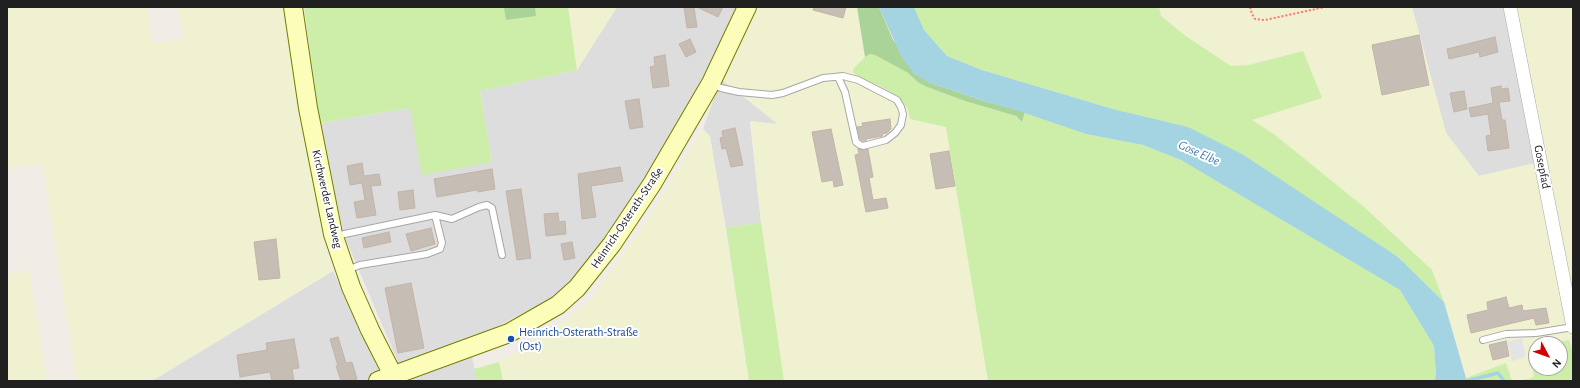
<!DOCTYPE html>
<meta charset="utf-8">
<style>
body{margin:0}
#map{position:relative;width:1580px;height:388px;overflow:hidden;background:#f1ede6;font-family:"Alegreya Sans",sans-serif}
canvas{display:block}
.frame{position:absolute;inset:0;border:8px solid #202020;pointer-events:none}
.north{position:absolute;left:1528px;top:336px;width:40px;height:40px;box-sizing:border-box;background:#fff;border:1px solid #a6a6a6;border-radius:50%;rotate:131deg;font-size:11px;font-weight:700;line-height:16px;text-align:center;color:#202020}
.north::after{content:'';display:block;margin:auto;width:14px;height:18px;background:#d00002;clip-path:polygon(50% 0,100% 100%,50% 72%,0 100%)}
</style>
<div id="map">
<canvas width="1580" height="388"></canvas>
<div class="frame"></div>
<div class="north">N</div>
</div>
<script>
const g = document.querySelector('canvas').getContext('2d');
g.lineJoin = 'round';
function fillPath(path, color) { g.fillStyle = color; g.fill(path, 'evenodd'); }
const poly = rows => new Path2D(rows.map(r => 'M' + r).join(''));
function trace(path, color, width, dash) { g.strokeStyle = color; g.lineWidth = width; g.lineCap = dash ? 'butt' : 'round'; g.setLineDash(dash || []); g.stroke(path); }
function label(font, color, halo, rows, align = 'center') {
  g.font = font + ' "Alegreya Sans",sans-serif'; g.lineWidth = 4; g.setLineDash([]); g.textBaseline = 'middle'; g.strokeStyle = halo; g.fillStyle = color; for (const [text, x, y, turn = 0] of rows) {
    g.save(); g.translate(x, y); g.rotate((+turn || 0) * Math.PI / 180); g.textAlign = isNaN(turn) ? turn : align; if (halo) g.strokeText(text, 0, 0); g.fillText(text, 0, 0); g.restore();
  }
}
fillPath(poly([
 [617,7,738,7,676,130,590,259,556,296,469,341,477,381,406,381,344,235,320,123,410,108,492,162,480,91,577,70],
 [1412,7,1503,7,1535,163,1479,176,1446,133],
 [721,79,779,125,750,121,761,222,726,228,710,137,703,129],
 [333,271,384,381,152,381]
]), '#dedddd');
fillPath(poly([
 [7,7,147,7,153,43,184,38,178,7,288,7,322,234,333,271,152,381,77,381,42,163,7,170],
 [568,7,617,7,577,70],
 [753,7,857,7,865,57,854,68,856,76,880,86,899,97,908,109,910,119,946,126,988,381,784,381,761,222,750,121,778,124,721,79],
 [1159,7,1412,7,1446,133,1479,176,1535,163,1503,7,1573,7,1573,351,1569,340,1536,344,1536,345,1529,346,1534,377,1520,381,1512,381,1506,363,1466,378,1444,302,1432,270,1275,135,1252,120,1303,51,1249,65,1231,66,1187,37,1161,15],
 [703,129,710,136,749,381,503,381,499,362,564,321,592,298,647,220],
 [29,270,47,381,7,381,7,274]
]), '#eff1d0');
fillPath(poly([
 [304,7,568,7,577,70,480,91,492,162,422,175,410,108,320,123],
 [914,7,1159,7,1161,16,1187,37,1231,66,1249,65,1303,51,1322,98,1252,120,1275,135,1364,207,1432,270,1444,302,1398,257,1190,128,1113,109,982,70,947,56,924,30],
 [870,54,875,55,908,73,919,83,927,87,965,101,1016,116,1022,122,1025,112,1086,134,1143,145,1181,160,1400,290,1434,346,1436,375,1434,381,988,381,946,127,910,119,908,109,899,97,880,86,856,76,853,72,854,68,865,57],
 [761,222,784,381,749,381,726,228],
 [1569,340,1573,353,1573,381,1520,381,1534,377,1529,346,1536,345,1536,368,1560,368,1560,344,1544,344],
 [499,362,503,381,477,381,474,369],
 [1506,363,1512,381,1465,381,1466,378]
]), '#cceea9');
fillPath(poly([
 [504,7,535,7,536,16,506,20],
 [857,7,879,7,893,40,928,82,984,101,1025,112,1022,122,1016,116,965,101,927,87,919,83,908,73,875,55,870,54,865,57]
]), '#aad398');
fillPath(poly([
 [1522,338,1526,357,1512,361,1507,342]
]), '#e4e4e4');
fillPath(poly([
 [879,7,914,7,924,30,947,56,982,70,1113,109,1188,127,1242,154,1398,257,1444,302,1466,378,1465,381,1434,381,1436,375,1434,346,1400,290,1181,160,1143,145,1086,134,1022,112,984,101,928,82,914,74,901,56]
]), '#a4d4e1');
trace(poly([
 [1466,381,1498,373,1504,381]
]), '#a4d4e1', 3.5);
const building = poly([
 [684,7,694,7,697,27,687,28,684,7],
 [697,7,723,7,718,17,697,7],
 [814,7,846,7,843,18,813,10,814,7],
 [1419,35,1429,85,1382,95,1372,45,1419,35],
 [1495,37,1498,52,1480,57,1479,52,1449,59,1447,49,1495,37],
 [690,39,696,52,686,57,679,44,690,39],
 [665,55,669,86,653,88,650,67,655,66,654,57,665,55],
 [1501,86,1501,89,1508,88,1510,101,1499,102,1502,120,1505,120,1509,148,1488,151,1486,136,1491,135,1488,114,1471,117,1469,108,1493,103,1491,88,1501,86],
 [1464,91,1467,109,1454,112,1450,93,1464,91],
 [639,99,643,127,630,129,625,101,639,99],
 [890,119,891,129,887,133,882,134,883,136,866,139,866,141,863,141,860,139,857,127,863,126,862,123,890,119],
 [735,128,743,165,731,167,726,148,722,149,720,138,723,137,722,131,735,128],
 [831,129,843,185,834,187,833,180,822,182,812,132,831,129],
 [858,149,868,149,873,177,869,178,873,200,886,198,888,208,866,212,855,155,859,154,858,149],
 [949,151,955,186,936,189,930,154,949,151],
 [362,163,364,176,379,174,381,185,371,186,376,215,357,218,354,202,365,200,362,183,350,185,347,166,362,163],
 [620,167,623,181,591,186,596,217,582,219,578,174,620,167],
 [492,169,495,189,478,192,477,190,437,197,434,179,492,169],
 [521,189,531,258,517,260,506,191,521,189],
 [413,190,415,208,400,210,398,192,413,190],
 [558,213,559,222,565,221,566,234,546,236,544,214,558,213],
 [431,228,435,244,411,251,406,234,431,228],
 [389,232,391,242,364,248,362,238,389,232],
 [276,239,280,278,259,280,254,242,276,239],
 [572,242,575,258,564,260,561,244,572,242],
 [411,283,424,348,398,353,385,288,411,283],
 [1506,297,1509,308,1522,305,1523,311,1546,308,1549,323,1536,325,1534,318,1471,333,1467,315,1488,310,1487,302,1506,297],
 [338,337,346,363,352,362,357,379,349,381,341,381,336,366,338,366,330,339,338,337],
 [294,339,299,368,292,369,294,381,272,381,270,372,240,377,237,355,267,350,266,343,294,339],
 [1506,341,1509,356,1493,360,1489,345,1506,341]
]);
fillPath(building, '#c6bdb5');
trace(building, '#c4b4a7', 1);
const lane = poly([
 [712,84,721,88,739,92,772,95,783,93,823,78,834,77,843,76,858,80,897,100,901,107,903,114,901,125,895,133,886,140,863,146,860,145,856,142,845,92,838,77],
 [335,236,435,215,452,219,479,207,487,205,492,208,502,255],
 [347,270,360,265,427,254,440,249,442,243,435,215],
 [1483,340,1506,334,1536,333,1573,327]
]);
const street = poly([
 [1510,7,1573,327]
]);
const secondary = poly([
 [293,7,308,108,333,234,351,287,370,330,396,381],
 [378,381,509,333,558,305,577,288,612,244,652,184,711,83,747,7]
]);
trace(lane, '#a7a7a7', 8);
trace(street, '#a7a7a7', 14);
trace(secondary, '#727e00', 20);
trace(poly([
 [1250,7,1252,14,1255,19,1265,20,1325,7]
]), '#ff7769', 2, [2, 2]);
trace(lane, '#fff', 6);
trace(street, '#fff', 13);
trace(secondary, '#fbfdb8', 18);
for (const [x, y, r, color] of [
 [511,339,4,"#1a4fb4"]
]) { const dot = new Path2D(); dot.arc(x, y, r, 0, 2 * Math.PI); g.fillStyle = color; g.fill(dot); trace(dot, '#fff', 1.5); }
label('12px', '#202020', '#fff', [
 ["Gosepfad",1542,167,79],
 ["Kirchwerder Landweg",327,199,77],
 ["Heinrich-Osterath-Straße",627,218,-56]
]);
label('12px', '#164399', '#fff', [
 ["Heinrich-Osterath-Straße",519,332],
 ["(Ost)",519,346]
], 'left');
label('italic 13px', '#437aaf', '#fff', [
 ["Gose Elbe",1199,153,24]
]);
</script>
